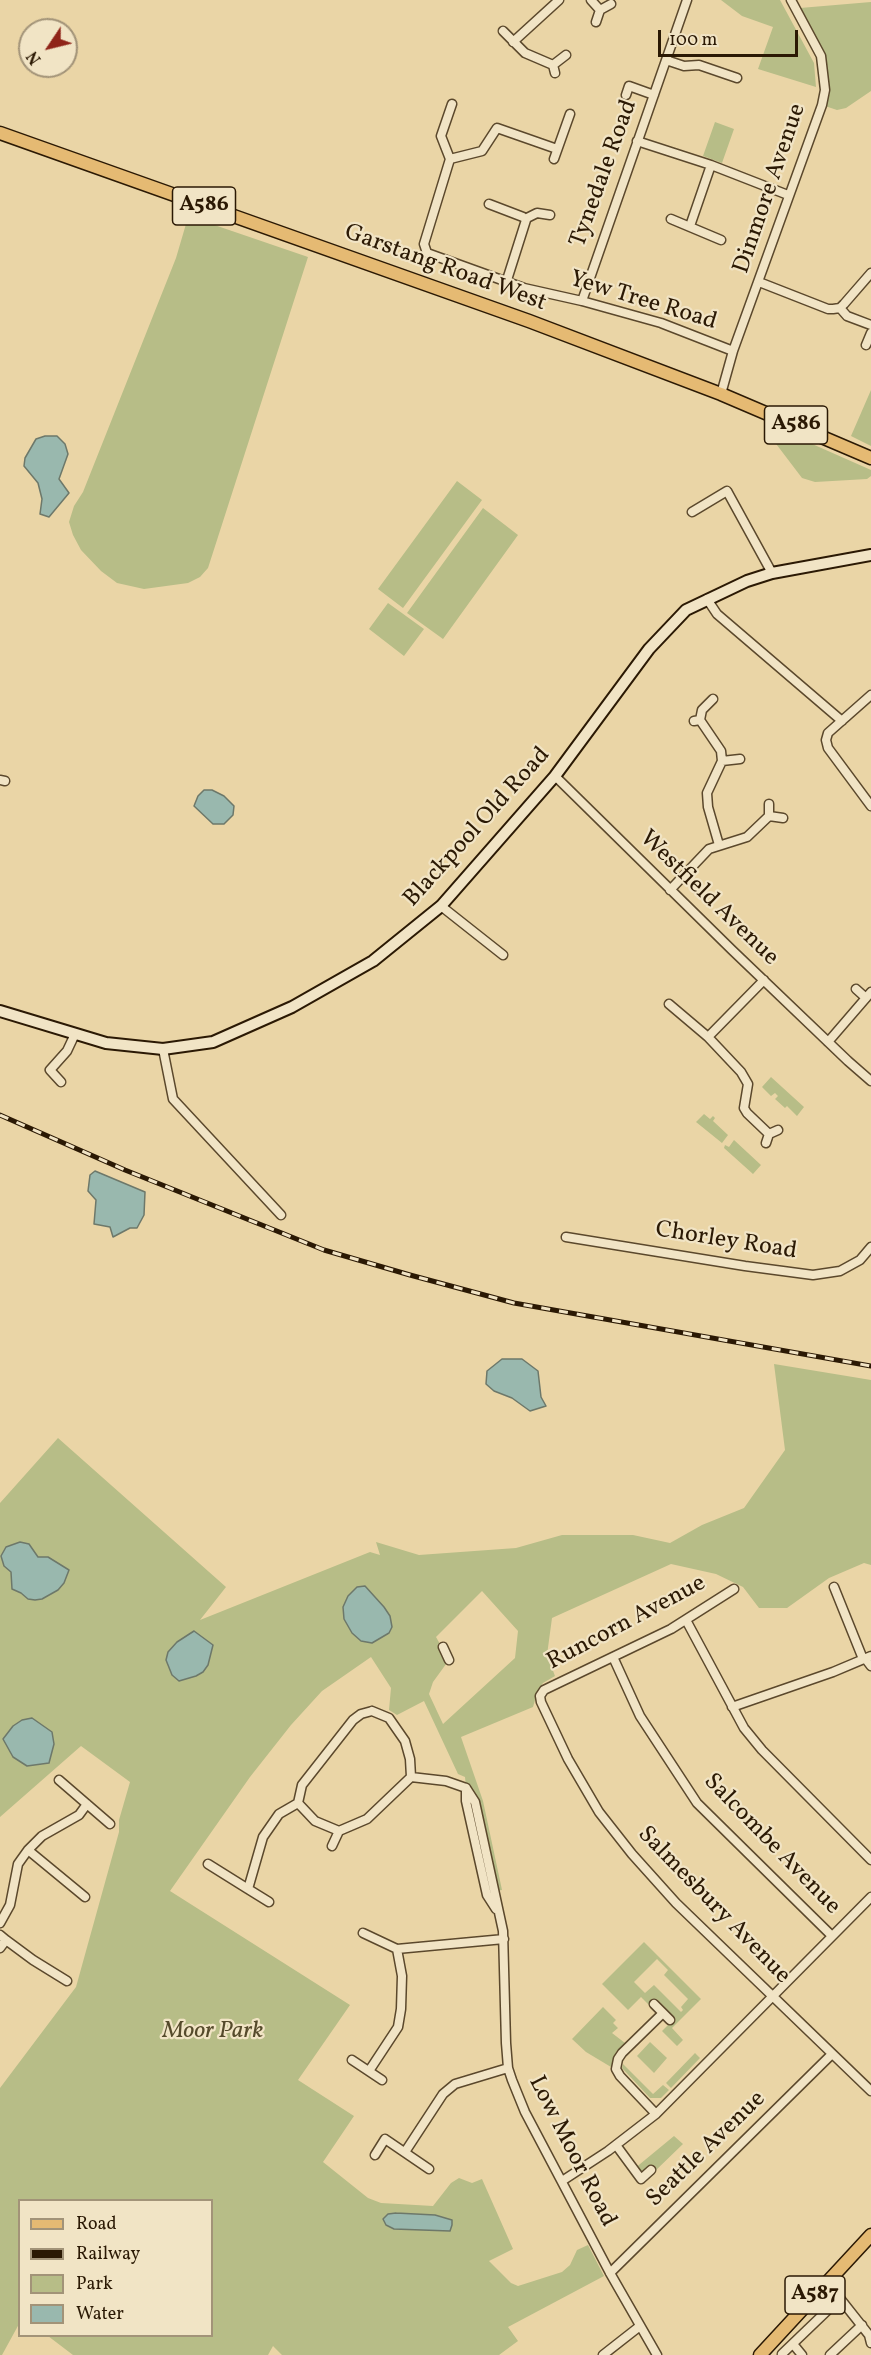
<!DOCTYPE html>
<style>
body{margin:0}
#map{position:relative;width:871px;height:2355px;overflow:hidden;background:#ead5a6;font-family:Vollkorn,serif}
canvas{display:block}
.legend{position:absolute;left:18px;top:2199px;width:195px;height:138px;box-sizing:border-box;background:#f1e4c5;border:2px solid #a29378;margin:0;padding:8px 10px;list-style:none;font-size:18px;color:#2b1904}
.legend li{display:flex;align-items:center;gap:12px;height:30px}
.legend b{width:30px;border:2px solid #a29378}
.north{position:absolute;left:18px;top:18px;width:60px;height:60px;box-sizing:border-box;background:#f1e4c5;border:2px solid #a29378;border-radius:50%;rotate:235deg;font-size:16px;font-weight:700;line-height:24px;text-align:center;color:#2b1904}
.north::after{content:'';display:block;margin:auto;width:21px;height:27px;background:#8f2418;clip-path:polygon(50% 0,100% 100%,50% 72%,0 100%)}
.scale{position:absolute;left:658px;top:30px;width:140px;height:27px;box-sizing:border-box;border:3px solid #2b1904;border-top:0;padding-left:8px;font-size:18px;line-height:21px;white-space:nowrap;color:#2b1904;-webkit-text-stroke:4px #f1e4c5;paint-order:stroke}
</style>
<div id="map">
<canvas width="871" height="2355"></canvas>
<ul class="legend">
<li><b style="height:8px;background:#e5ba73"></b>Road</li>
<li><b style="height:8px;background:#2b1904"></b>Railway</li>
<li><b style="height:16px;background:#b7bd87"></b>Park</li>
<li><b style="height:16px;background:#99b8ae"></b>Water</li>
</ul>
<div class="north">N</div>
<div class="scale">100 m</div>
</div>
<script>
const g = document.querySelector('canvas').getContext('2d');
g.lineJoin = 'round';
function fillPath(path, color) { g.fillStyle = color; g.fill(path, 'evenodd'); }
const poly = rows => new Path2D(rows.map(r => 'M' + r).join(''));
function trace(path, color, width, dash) { g.strokeStyle = color; g.lineWidth = width; g.lineCap = dash ? 'butt' : 'round'; g.setLineDash(dash || []); g.stroke(path); }
function label(font, color, halo, rows, align = 'center') {
  g.font = font + ' Vollkorn,serif'; g.lineWidth = 4.5; g.setLineDash([]); g.textBaseline = 'middle'; g.strokeStyle = halo; g.fillStyle = color; for (const [text, x, y, turn = 0] of rows) {
    g.save(); g.translate(x, y); g.rotate((+turn || 0) * Math.PI / 180); g.textAlign = isNaN(turn) ? turn : align; if (halo) g.strokeText(text, 0, 0); g.fillText(text, 0, 0); g.restore();
  }
}
fillPath(poly([
 [721,0,780,0,814,63,816,87,758,69,773,27,742,16],
 [871,2,871,91,846,108,837,110,825,106,830,93,826,58,800,8],
 [715,122,734,129,722,163,703,156],
 [194,218,308,257,208,568,200,577,188,583,144,589,117,583,101,571,81,550,73,535,69,522,74,506,83,492,176,258,186,224],
 [871,390,871,446,851,436],
 [767,424,871,470,871,476,867,479,815,482,802,478,764,428],
 [457,481,482,500,403,608,378,589],
 [483,508,518,535,443,639,407,613],
 [388,603,424,629,404,656,369,629],
 [771,1077,804,1107,797,1116,787,1106,785,1108,775,1099,778,1096,775,1093,771,1096,762,1087],
 [704,1114,710,1119,713,1116,715,1118,713,1121,728,1135,722,1143,696,1122],
 [734,1140,761,1165,753,1174,724,1148,725,1145,729,1147],
 [774,1364,871,1380,871,1565,864,1563,829,1578,787,1608,759,1608,743,1587,716,1574,671,1564,552,1618,547,1655,555,1676,543,1683,538,1690,533,1707,461,1737,483,1801,502,1890,495,1891,475,1802,466,1788,465,1777,458,1774,424,1701,397,1715,389,1710,391,1688,371,1657,322,1691,291,1725,250,1777,170,1891,350,2005,298,2080,354,2116,323,2162,368,2198,381,2203,433,2206,451,2183,459,2178,472,2183,482,2179,513,2249,489,2261,511,2283,518,2286,562,2272,570,2265,577,2250,588,2245,604,2276,508,2327,518,2341,499,2355,282,2355,273,2346,268,2355,73,2355,48,2336,212,2336,212,2200,20,2200,19,2324,2,2355,0,2355,0,2088,76,1987,119,1832,119,1820,130,1782,81,1746,0,1817,0,1503,58,1438,226,1587,200,1620,370,1552,380,1555,376,1542,419,1555,516,1548,562,1535,633,1535,670,1543,702,1525,744,1508,785,1450],
 [482,1591,518,1631,515,1658,443,1724,429,1694,433,1682,449,1660,436,1637],
 [644,1942,701,1999,672,2028,683,2040,677,2046,662,2031,675,2018,657,1999,650,2006,641,1997,628,2010,602,1984],
 [657,1959,668,1970,664,1975,688,1999,681,2007,683,2010,681,2012,654,1985,645,1993,634,1982],
 [603,2007,616,2020,613,2023,618,2028,612,2033,625,2043,616,2052,611,2067,586,2052,572,2039],
 [650,2042,667,2058,654,2073,637,2056],
 [695,2053,700,2058,671,2088,666,2083],
 [623,2064,653,2094,663,2085,669,2090,661,2098,650,2098,622,2068],
 [674,2136,683,2144,653,2173,648,2167,638,2175,634,2169]
]), '#b7bd87');
const water = poly([
 [45,436,57,436,65,444,68,454,59,479,69,493,49,517,40,514,42,499,38,483,24,466,25,458,36,439,45,436],
 [204,790,212,790,224,796,234,806,233,815,224,824,213,824,194,806,198,796,204,790],
 [95,1171,145,1192,144,1215,137,1228,130,1228,113,1237,110,1227,94,1224,96,1200,88,1191,90,1175,95,1171],
 [502,1359,522,1359,538,1371,541,1397,546,1406,530,1411,512,1398,494,1391,486,1384,487,1371,502,1359],
 [20,1542,29,1544,38,1557,48,1557,69,1570,64,1583,58,1590,42,1599,35,1600,28,1599,21,1593,12,1589,11,1572,4,1566,1,1556,6,1547,20,1542],
 [365,1586,384,1607,390,1616,392,1627,389,1633,372,1643,361,1641,352,1633,344,1619,343,1607,348,1596,357,1587,365,1586],
 [194,1631,213,1645,208,1665,203,1672,196,1676,179,1681,172,1675,166,1660,168,1652,177,1642,194,1631],
 [32,1718,52,1732,54,1744,49,1763,27,1766,13,1757,3,1739,13,1726,22,1720,32,1718],
 [396,2213,435,2215,452,2220,452,2225,450,2231,394,2229,386,2225,383,2219,388,2214,396,2213]
]);
fillPath(water, '#99b8ae');
trace(water, '#6d786a', 1.5);
const minor = poly([
 [591,0,600,10,611,4],
 [596,22,600,10],
 [503,31,525,53,553,65,555,73],
 [513,42,559,0],
 [666,60,684,66,699,65,737,78],
 [553,65,566,55],
 [626,95,629,86,654,95],
 [637,141,711,165,788,195],
 [450,159,424,244,427,253,524,288,582,301,661,323,733,351],
 [450,159,482,151,497,128,557,149],
 [450,159,441,136,452,104],
 [554,159,570,114],
 [489,204,523,217,526,220,506,283],
 [525,219,537,213,550,215],
 [671,219,721,240],
 [690,226,711,165],
 [759,282,828,309,833,309,840,308,844,304,871,273],
 [582,301,687,0],
 [840,308,847,316,871,325],
 [866,345,871,333],
 [721,394,733,351,822,105,825,90,821,56,791,0],
 [692,512,727,491,772,573],
 [707,599,717,614,842,721],
 [871,695,828,733,826,740,828,748,871,806],
 [700,720,702,710,713,699],
 [694,721,700,720,721,751,722,761,707,793,708,807,719,845],
 [722,761,740,759],
 [555,776,732,950,848,1061,871,1081],
 [0,780,5,781],
 [769,816,783,818],
 [670,890,709,849,747,837,769,816,769,804],
 [441,906,503,955],
 [856,989,866,998],
 [669,1004,708,1037,741,1072,748,1084,744,1108,747,1113,769,1134,778,1130],
 [708,1037,764,980],
 [828,1042,871,992],
 [163,1049,173,1099,281,1215],
 [61,1082,50,1070,67,1051,75,1034],
 [766,1143,769,1134],
 [566,1237,745,1266,813,1275,840,1271,860,1260,871,1247],
 [834,1587,863,1659],
 [734,1589,671,1629,544,1690,540,1696,541,1702,568,1759,599,1812,632,1854,676,1903,871,2091],
 [686,1620,744,1728,762,1750,871,1860],
 [443,1647,449,1660],
 [613,1657,640,1716,697,1803,831,1935],
 [865,1658,871,1666],
 [732,1707,833,1672,871,1656],
 [372,1711,389,1718,405,1741,410,1759,411,1777,367,1819,339,1831,315,1821,298,1803,302,1785,353,1720,361,1714,372,1711],
 [411,1777,446,1781,466,1788],
 [59,1780,110,1824],
 [466,1788,475,1802,503,1931,506,2043,508,2068,512,2080,525,2112,610,2273,657,2355],
 [466,1788,466,1801,487,1895,496,1909],
 [332,1846,339,1831],
 [28,1850,85,1897],
 [208,1864,248,1889,263,1837,279,1814,298,1803],
 [248,1889,269,1902],
 [0,1923,10,1905,18,1864,28,1850,42,1836,79,1815,87,1804],
 [363,1933,397,1949,504,1939],
 [0,1935,6,1940,0,1948],
 [6,1940,33,1960,67,1981],
 [654,2004,663,2013,622,2053,618,2059,616,2069,620,2076,656,2114],
 [663,2013,670,2020],
 [352,2060,382,2080],
 [369,2071,398,2027,401,2009,402,1976,397,1949],
 [616,2145,641,2179,651,2170],
 [405,2152,443,2094,455,2084,508,2068],
 [375,2155,385,2139,429,2169],
 [562,2181,608,2151,656,2114,871,1897],
 [610,2273,832,2054],
 [827,2282,869,2335,871,2343],
 [793,2344,802,2355],
 [782,2354,831,2307],
 [603,2355,640,2326],
 [830,2355,862,2325]
]);
const secondary = poly([
 [0,1011,106,1043,163,1049,213,1042,292,1007,373,961,441,906,555,776,649,649,686,610,747,581,772,573,871,555]
]);
const primary = poly([
 [0,133,529,321,721,394,871,458],
 [760,2355,871,2235]
]);
trace(minor, '#5b482c', 11);
trace(secondary, '#2b1904', 14);
trace(primary, '#2b1904', 15);
trace(minor, '#f1e4c5', 8);
trace(secondary, '#f1e4c5', 10);
trace(primary, '#e5ba73', 12);
const rail = poly([
 [0,1115,125,1170,324,1250,410,1275,514,1303,871,1366]
]);
trace(rail, '#2b1904', 5);
trace(rail, '#f1e4c5', 3, [9]);
for (const [x, y, w] of [
 [204,206,63],
 [796,425,63],
 [815,2295,60]
]) { const box = new Path2D(); box.roundRect(x - w / 2, y - 19, w, 38, 4.5); g.fillStyle = '#f1e4c5'; g.fill(box); trace(box, '#2b1904', 1.5); }
label('bold 22px', '#2b1904', null, [
 ["A586",204,206],
 ["A586",796,425],
 ["A587",815,2295]
]);
label('24px', '#2b1904', '#f1e4c5', [
 ["Tynedale Road",605,174,-70],
 ["Dinmore Avenue",771,189,-71],
 ["Garstang Road West",445,269,20],
 ["Yew Tree Road",643,302,17],
 ["Blackpool Old Road",478,828,-48],
 ["Westfield Avenue",708,899,44],
 ["Chorley Road",726,1242,9],
 ["Runcorn Avenue",627,1624,-28],
 ["Salcombe Avenue",771,1845,46],
 ["Salmesbury Avenue",713,1906,46],
 ["Seattle Avenue",707,2150,-44],
 ["Low Moor Road",571,2152,63]
]);
label('italic 24px', '#554a2b', '#f1e4c5', [
 ["Moor Park",213,2033]
]);
</script>
